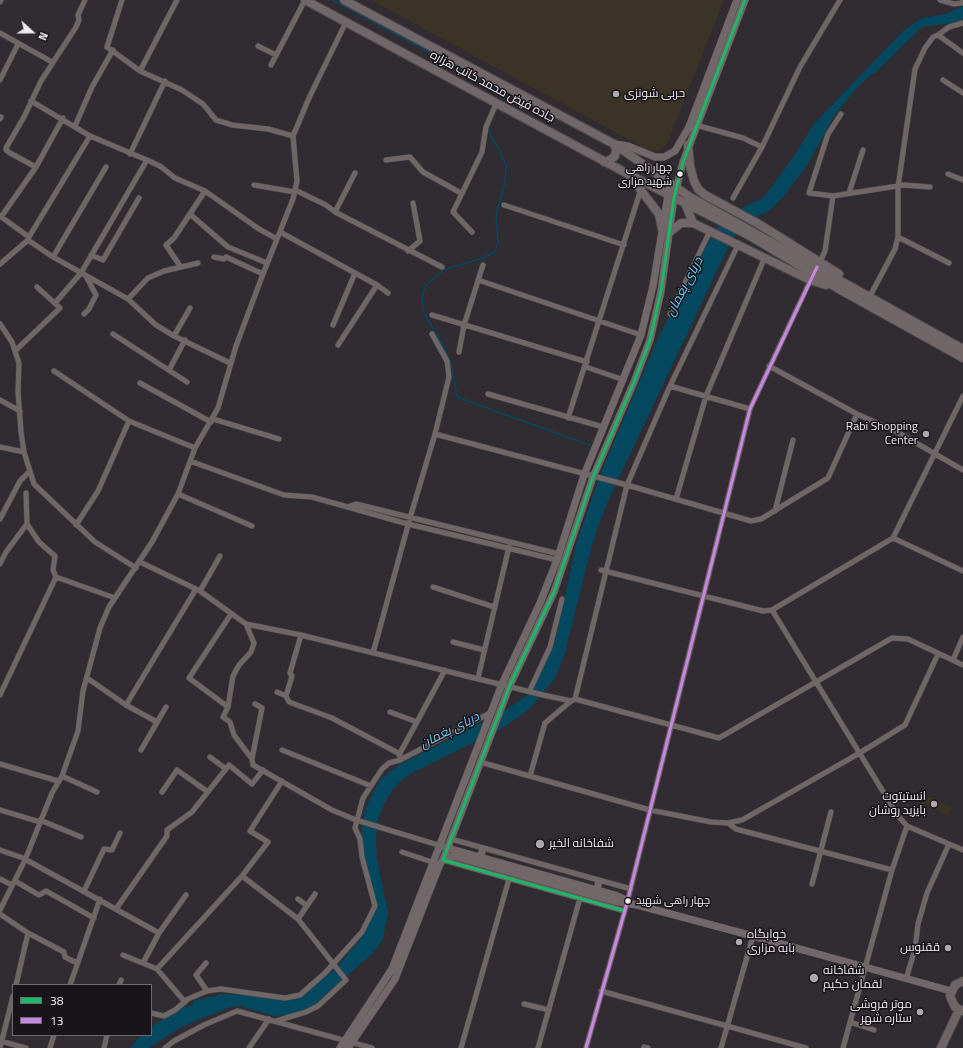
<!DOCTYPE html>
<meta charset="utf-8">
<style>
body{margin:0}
#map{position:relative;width:963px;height:1048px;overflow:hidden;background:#312c32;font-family:"Titillium Web",sans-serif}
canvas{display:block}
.legend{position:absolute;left:12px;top:984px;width:140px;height:52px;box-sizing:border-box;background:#181419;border:1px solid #6e6a6f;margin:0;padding:5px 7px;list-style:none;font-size:12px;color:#efeaf0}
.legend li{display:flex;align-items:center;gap:8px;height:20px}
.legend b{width:20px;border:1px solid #6e6a6f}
.north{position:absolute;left:12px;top:12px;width:40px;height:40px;-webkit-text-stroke:3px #181419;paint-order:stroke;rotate:111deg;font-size:11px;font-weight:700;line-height:16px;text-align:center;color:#efeaf0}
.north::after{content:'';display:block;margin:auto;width:14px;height:18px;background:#efeaf0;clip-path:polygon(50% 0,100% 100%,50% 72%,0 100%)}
</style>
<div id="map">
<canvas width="963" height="1048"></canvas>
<ul class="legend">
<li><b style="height:5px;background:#1ab867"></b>38</li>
<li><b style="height:5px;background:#c787e3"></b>13</li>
</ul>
<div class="north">N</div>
</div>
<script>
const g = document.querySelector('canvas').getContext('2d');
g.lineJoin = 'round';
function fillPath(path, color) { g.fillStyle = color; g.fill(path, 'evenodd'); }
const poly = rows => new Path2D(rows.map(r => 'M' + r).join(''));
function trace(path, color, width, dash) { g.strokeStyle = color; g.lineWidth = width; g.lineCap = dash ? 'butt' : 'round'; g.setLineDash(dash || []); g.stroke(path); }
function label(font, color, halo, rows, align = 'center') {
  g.font = font + ' "Titillium Web",Cairo,sans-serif'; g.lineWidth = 3; g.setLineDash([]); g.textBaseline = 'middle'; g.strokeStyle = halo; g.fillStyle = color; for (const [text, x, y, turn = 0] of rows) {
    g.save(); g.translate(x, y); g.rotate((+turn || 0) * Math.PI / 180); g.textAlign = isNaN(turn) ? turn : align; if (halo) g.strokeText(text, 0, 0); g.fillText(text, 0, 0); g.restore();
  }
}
fillPath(poly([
 [371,0,724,0,667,145,657,151,646,149],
 [919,792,952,808,949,816,916,800]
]), '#3b3325');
fillPath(poly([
 [963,6,963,19,953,23,922,27,875,73,870,75,855,90,834,116,808,164,784,196,769,211,760,215,733,237,608,501,597,529,587,564,565,653,555,678,532,706,523,714,501,729,412,773,401,781,391,792,383,806,377,823,376,840,377,859,388,912,383,939,375,951,310,1009,288,1015,274,1016,241,1006,234,1006,200,1019,180,1028,149,1048,130,1048,142,1035,151,1035,151,1027,184,1005,188,1007,193,1005,193,1001,222,994,246,995,281,1000,292,1000,301,997,335,969,358,942,365,933,374,911,369,872,363,860,361,834,365,810,374,791,381,779,399,765,504,711,532,692,555,641,577,542,600,475,659,336,711,237,718,226,745,206,760,200,767,193,794,156,814,124,903,31,922,18,945,14]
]), '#044860');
trace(poly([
 [333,0,503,92,501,102],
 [488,127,492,139,498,147,506,165,505,182,496,215,498,243,494,253,482,258,444,270,434,278,426,285,422,298,424,313,446,351,451,364,457,397,592,446]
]), '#044860', 1.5);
const minor = poly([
 [122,0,107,47,140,71,182,90,203,104,216,120,232,125,268,129,293,136],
 [940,0,954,4,962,3,963,0],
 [0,2,1,0],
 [0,33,52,62],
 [938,35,949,27,963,23],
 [258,46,276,55],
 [271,65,305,0],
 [140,71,177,0],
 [0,80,18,44],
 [943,80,963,93],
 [31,101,90,136,147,160,160,166,175,178,205,191,259,229,277,239],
 [841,114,828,134,809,193,833,196,904,185,930,187],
 [0,119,1,117],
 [696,125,743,138,762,147],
 [75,126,92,87,113,50],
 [130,154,165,81],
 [386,160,410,157,423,172,461,193],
 [36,167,10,153,6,150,6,148,24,117,41,81,76,27,79,20,78,15,85,0],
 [948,174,963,180],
 [254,185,295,192],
 [295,190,326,205,335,212,442,267],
 [849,193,863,150],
 [733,198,762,147,800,67,840,0],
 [504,205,624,245],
 [335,212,355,173],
 [191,215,228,247,267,263],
 [0,216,29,237,28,240,53,257,128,299,156,325,174,336,230,363],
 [1,217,36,167,63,118],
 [280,232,377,285,388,293],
 [472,232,453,212,482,152,486,127,496,104],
 [29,237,90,136],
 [898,237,949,263],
 [408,251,420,241,413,203],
 [91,255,103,260,139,198],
 [53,257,106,167],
 [214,257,224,259,226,257,263,274],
 [820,262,825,251,833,196],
 [0,264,28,240],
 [180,266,166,245,174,238,205,191],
 [478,280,641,335],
 [870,296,895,249,898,237,898,187,915,69,925,48,933,37,938,35,963,53],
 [128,299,148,278,164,271,198,263],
 [55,303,81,273,147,160],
 [84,314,89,309,96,295,86,276],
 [670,314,710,231],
 [432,315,587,362],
 [0,324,12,342,19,363,18,392,21,432,24,452,34,484,95,542,136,568],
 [333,325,355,273],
 [113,334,187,382],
 [174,336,190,308],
 [338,345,377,285],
 [15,351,60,308,37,287],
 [459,352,464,325,483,265],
 [769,366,857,414,897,432,963,470],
 [586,367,624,380],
 [169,370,185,340],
 [54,371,129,421,195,448],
 [140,383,211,422],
 [670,386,750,409],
 [488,394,603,427],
 [0,400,20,411],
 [568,418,641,189],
 [213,419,279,439],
 [435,434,627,485,751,521,761,519,828,478,857,414],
 [0,447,24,452],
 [190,461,284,495,312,497,408,524,557,560],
 [26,493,27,524,39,542,55,556,53,570,56,577,115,598],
 [178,494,252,526],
 [676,499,706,396,765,257],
 [350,506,356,504,559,554],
 [775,511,793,440],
 [0,519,20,481,30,471],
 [76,525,98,491,129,421],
 [893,538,963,571],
 [140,562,200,591,246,624,301,635,543,695,571,701,575,699,719,738,892,638,908,639,963,665],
 [0,564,6,552,27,524],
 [601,570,763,611,772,610,893,538,963,396],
 [433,587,494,607],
 [200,591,220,556],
 [772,610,898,816,907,826,963,850],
 [246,624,254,643,251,652,239,665,233,676,228,707,223,717,230,722,234,735,252,759,253,765,332,810,356,820,438,845],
 [453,642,484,650],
 [373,653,410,518,435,434,449,377,447,361,432,334],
 [953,660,963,637],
 [87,678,126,705,157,722],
 [478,678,509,547],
 [530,690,550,647,562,599],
 [277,692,286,696,289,702,332,718,400,754],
 [0,695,56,577],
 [286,696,292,676,290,673,301,635],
 [575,699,627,485,670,386,738,245],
 [126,705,196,589],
 [228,707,189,678,231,614],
 [390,712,417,722],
 [141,750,166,707],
 [282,750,371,786],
 [399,755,445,670],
 [210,757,226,769],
 [252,759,262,708,255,704],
 [480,762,650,810,711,822,728,823,742,820,858,754,905,725,938,654],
 [0,764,58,781],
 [62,776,97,792],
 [530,776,545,723,571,701],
 [162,792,177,770,208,792],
 [0,810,40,822],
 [40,820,81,837],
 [728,823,736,829,892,870],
 [451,839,631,889],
 [0,850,23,858,159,933],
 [402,852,432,862],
 [443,860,625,911],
 [242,876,298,919,346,980,318,1006,306,1012,276,1021],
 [0,879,12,885],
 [15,881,39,895,46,891,94,918],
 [812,884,831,812],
 [84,891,104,849,112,850,120,833],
 [298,899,307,906],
 [116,909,167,836,167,830,192,812,229,765,252,784,263,770],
 [0,910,25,860,52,793,62,776,78,731,83,691,100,628,109,607,152,542,178,494,195,448,218,408,236,346,263,274,293,199,297,181,293,136,309,98,346,22],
 [0,914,28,933,64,952,65,957,77,963],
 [298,919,315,894],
 [123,955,157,969,185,1002],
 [143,963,159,933,186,895],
 [206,963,196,975,207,991],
 [157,969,242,876,268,842,250,831,282,781],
 [906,979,915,949,918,924,927,893,949,844],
 [16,985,28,933],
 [70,985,100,899],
 [119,985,121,980],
 [601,991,806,1048],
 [524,1004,549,1010],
 [151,1013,164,1016,175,1010,188,999,207,991,221,989,285,998,300,995,325,973,362,932,375,906,362,857,360,839,355,828,363,798,382,769,389,763,400,760,490,713],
 [850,1022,874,1030],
 [0,1041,26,1048],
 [644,1047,648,1048],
 [0,1048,13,996],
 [50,1048,54,1035],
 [104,1048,107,1035],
 [165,1048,174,1041,204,1025,237,1011,372,1048],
 [249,1048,269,1019],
 [461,1048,509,879],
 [538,1048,580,898],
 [586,1048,627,903,750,409,811,279],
 [721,1048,753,936],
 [843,1048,892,870,907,826]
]);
const secondary = poly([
 [615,144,628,146,655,157,664,157,675,151,689,127,737,0],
 [444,847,615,895,628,901],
 [480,857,483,849],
 [443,860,510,685,554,592,593,477,634,382,650,340,661,291,674,198,683,162,745,0],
 [597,890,599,881],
 [340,1048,392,969,502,684,540,603,557,560,584,475,641,335,653,286,670,183],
 [348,1048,395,979,440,864,443,860,453,856,613,901,637,905,753,936,951,991]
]);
const primary = poly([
 [305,0,628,174,750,236,844,292,963,358],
 [344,0,614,144,690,197,963,349],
 [688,145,690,166,694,181,698,189,705,195,757,223,839,274],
 [604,162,610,160,615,156,616,150,614,144],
 [630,176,659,214,662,229],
 [685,203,693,223],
 [670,232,681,223,693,223,810,280,826,285]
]);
const trunk = poly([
 [963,981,955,985,950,996,955,1007,963,1011],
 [941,1048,959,1010]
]);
trace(minor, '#4b474c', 6);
trace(secondary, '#4b474c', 8);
trace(primary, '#4b474c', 10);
trace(trunk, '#4b474c', 10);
trace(minor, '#6f6666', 5);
trace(secondary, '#726869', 7);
trace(primary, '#716768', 8);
trace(trunk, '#6f6566', 8);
trace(poly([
 [625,911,443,860,510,685,554,592,593,477,634,382,650,340,661,291,674,198,683,162,745,0]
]), '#1ab867', 3);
trace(poly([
 [586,1048,627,903,750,409,817,267]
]), '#c787e3', 3);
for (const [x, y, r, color] of [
 [616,94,4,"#aca8ae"],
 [680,174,3.5,"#efeaf0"],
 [926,434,4,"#aca8ae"],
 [934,804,4,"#aca8ae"],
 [540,844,5,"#aca8ae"],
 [628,901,3.5,"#efeaf0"],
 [739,942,4,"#aca8ae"],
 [948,948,4,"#aca8ae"],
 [814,978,5,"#aca8ae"],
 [920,1012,4,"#aca8ae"]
]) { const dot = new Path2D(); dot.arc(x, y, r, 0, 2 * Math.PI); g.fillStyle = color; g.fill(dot); trace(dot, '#181419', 1.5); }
label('11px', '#efeaf0', '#181419', [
 ["چهار راهی",672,168],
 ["شهید مزاری",672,182],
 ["چهار راهی شهید",636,901,"left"]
], 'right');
label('12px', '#efeaf0', '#181419', [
 ["جاده فیض محمد کاتب هزاره",492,87,28]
]);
label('12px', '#efeaf0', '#181419', [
 ["حربی شونزی",624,94],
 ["Rabi Shopping",918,427,"right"],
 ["Center",918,441,"right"],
 ["انستیتوت",926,797,"right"],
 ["بایزید روشان",926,811,"right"],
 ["شفاخانه الخیر",549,844],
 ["خوابگاه",747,935],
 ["بابه مزاری",747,949],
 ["ققنوس",940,948,"right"],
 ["شفاخانه",823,971],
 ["لقمان حکیم",823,985],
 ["موتر فروشی",912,1005,"right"],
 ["ستاره شهر",912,1019,"right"]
], 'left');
label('italic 13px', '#6ecbf4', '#181419', [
 ["دریای پغمان",685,287,-62],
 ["دریای پغمان",450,731,-27]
]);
</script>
